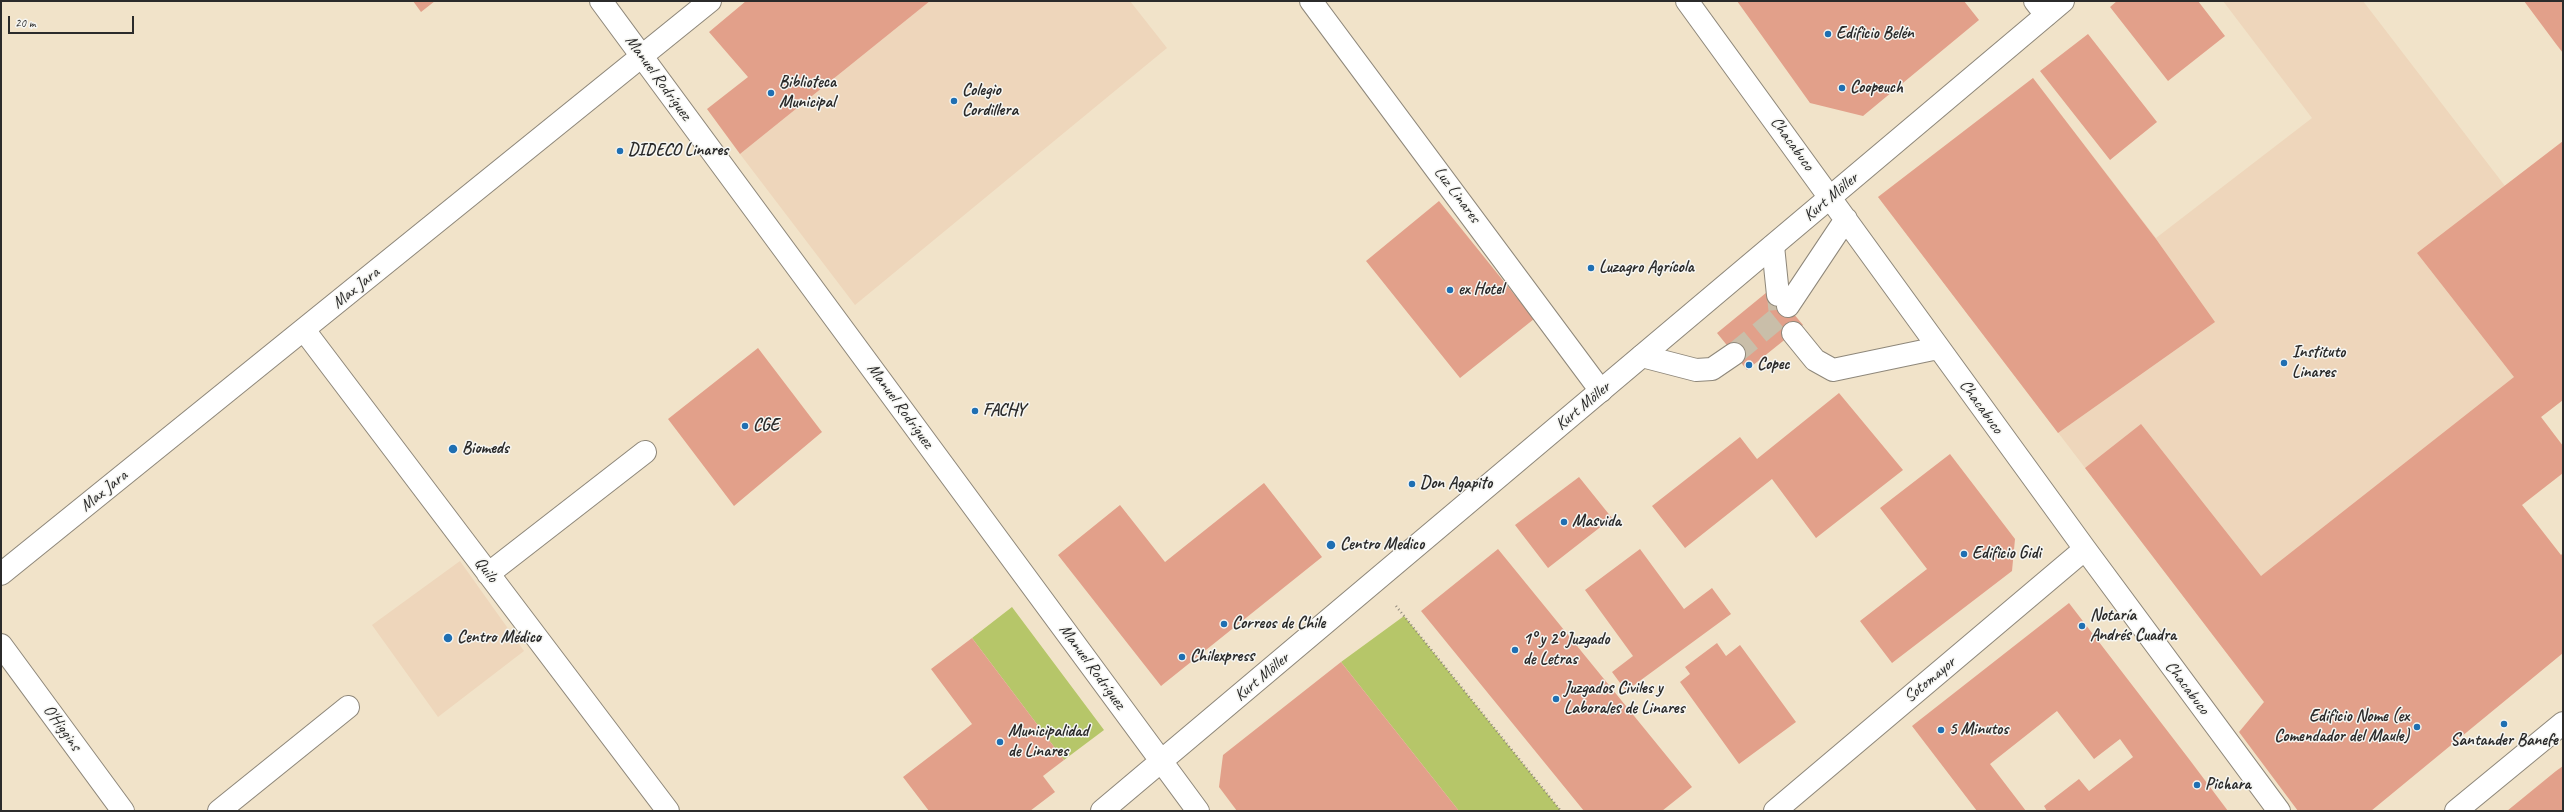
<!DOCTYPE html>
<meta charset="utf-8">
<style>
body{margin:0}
#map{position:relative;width:2564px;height:812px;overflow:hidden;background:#f1e3c9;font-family:Caveat,sans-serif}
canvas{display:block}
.frame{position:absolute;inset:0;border:2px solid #2b2b2b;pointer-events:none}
.scale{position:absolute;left:8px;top:16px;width:126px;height:18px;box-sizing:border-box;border:2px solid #2b2b2b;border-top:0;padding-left:5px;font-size:12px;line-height:14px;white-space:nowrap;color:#2b2b2b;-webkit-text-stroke:3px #f6f6f2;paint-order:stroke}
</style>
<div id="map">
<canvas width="2564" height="812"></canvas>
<div class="frame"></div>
<div class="scale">20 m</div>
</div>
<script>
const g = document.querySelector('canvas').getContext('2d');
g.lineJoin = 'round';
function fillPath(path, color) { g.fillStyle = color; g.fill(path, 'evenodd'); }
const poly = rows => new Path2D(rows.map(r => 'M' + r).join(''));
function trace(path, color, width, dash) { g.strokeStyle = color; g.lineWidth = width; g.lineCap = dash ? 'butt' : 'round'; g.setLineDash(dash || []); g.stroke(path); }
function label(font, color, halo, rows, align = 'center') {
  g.font = font + ' Caveat,sans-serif'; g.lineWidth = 3; g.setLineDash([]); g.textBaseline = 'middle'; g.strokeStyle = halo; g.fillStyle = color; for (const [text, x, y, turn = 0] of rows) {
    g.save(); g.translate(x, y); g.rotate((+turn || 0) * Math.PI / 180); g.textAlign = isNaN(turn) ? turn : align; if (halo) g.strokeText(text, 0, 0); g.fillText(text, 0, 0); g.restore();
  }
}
fillPath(poly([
 [930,1,1130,1,1167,48,855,305,740,154],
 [2223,1,2363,1,2505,186,2563,326,2563,400,2541,417,2563,446,2563,473,2264,702,1878,197,2033,78,2156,238,2312,118],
 [460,561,524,651,438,717,372,625]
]), '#eed6bb');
fillPath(poly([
 [1012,607,1104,730,1064,760,972,638],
 [1404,616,1561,811,1459,811,1341,662]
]), '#b6c669');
fillPath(poly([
 [413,1,435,1,421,12],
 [746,1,930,1,740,154,707,109,748,77,709,32],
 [1737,1,1964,1,1979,20,1863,116,1810,103],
 [2117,1,2198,1,2225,36,2168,81,2110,7],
 [2524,1,2563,1,2563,53,2556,44],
 [2088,34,2157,122,2110,160,2040,71],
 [2033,78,2156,239,2215,322,2058,433,1878,197],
 [2563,141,2563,400,2541,417,2563,446,2563,473,2522,505,2561,555,2563,553,2563,653,2371,811,2298,811,2239,732,2264,702,2085,468,2141,424,2261,576,2514,377,2417,253],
 [1439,201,1534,319,1460,378,1366,261],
 [1772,288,1803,325,1747,370,1717,333],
 [758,348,822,432,734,506,668,419],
 [1839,393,1903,470,1816,538,1772,479,1685,548,1652,506,1740,437,1757,459],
 [1950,454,2015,539,2012,571,1892,663,1860,621,1927,569,1880,508],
 [1579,477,1612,518,1548,568,1515,525],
 [1264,483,1322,557,1161,686,1058,555,1120,505,1165,562],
 [1498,549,1692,787,1662,811,1584,811,1421,611],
 [1640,549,1684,609,1712,588,1731,614,1626,691,1612,672,1633,656,1585,590],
 [2069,603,2189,759,2228,811,2047,811,2044,806,2079,779,2089,791,2133,757,2120,739,2094,759,2057,711,1990,764,2026,811,1977,811,1912,726],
 [972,638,1064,760,1043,776,1055,792,1030,811,929,811,903,777,972,724,931,669],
 [1717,643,1726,656,1740,645,1796,722,1739,764,1680,682,1690,674,1685,667],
 [1341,662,1459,811,1237,811,1219,787,1223,755],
 [2563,766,2563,811,2507,811,2556,771]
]), '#e2a08a');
trace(poly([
 [1734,354,1780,316,1778,295]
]), '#c9bea9', 22, [22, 11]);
const minor = poly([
 [1311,1,1601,391],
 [1687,1,2085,549,2279,811],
 [2035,1,2046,15],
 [1773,246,1778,295],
 [1788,306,1846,219],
 [304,330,668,811],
 [1793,333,1815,360,1833,370,1938,348],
 [1642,356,1696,370,1712,369,1734,354],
 [1,574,710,1],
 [488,574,645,452],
 [219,811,348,707],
 [1775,811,2085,549]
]);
const major = poly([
 [601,1,1198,811],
 [1,645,123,811],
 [1102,811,2063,1],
 [2456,811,2563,723]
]);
trace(minor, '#8e877a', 24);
trace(major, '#8e877a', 24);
trace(poly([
 [1396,606,1561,811]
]), '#8e877a', 2.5, [1, 3]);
trace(minor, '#fff', 22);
trace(major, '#fff', 22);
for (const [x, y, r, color] of [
 [1828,34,4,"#1f6fb2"],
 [1842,88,4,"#1f6fb2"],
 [771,93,4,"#1f6fb2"],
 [954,101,4,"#1f6fb2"],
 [620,151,4,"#1f6fb2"],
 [1591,268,4,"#1f6fb2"],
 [1450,290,4,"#1f6fb2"],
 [2284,363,4,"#1f6fb2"],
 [1749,365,4,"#1f6fb2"],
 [975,411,4,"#1f6fb2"],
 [745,426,4,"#1f6fb2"],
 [453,449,5,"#1f6fb2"],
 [1412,484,4,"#1f6fb2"],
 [1564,522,4,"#1f6fb2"],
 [1331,545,5,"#1f6fb2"],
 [1964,554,4,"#1f6fb2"],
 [1224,624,4,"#1f6fb2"],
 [2082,626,4,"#1f6fb2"],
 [448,638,5,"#1f6fb2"],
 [1515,650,4,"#1f6fb2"],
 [1182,657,4,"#1f6fb2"],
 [1556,699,4,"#1f6fb2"],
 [2504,724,4,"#1f6fb2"],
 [2417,727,4,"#1f6fb2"],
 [1941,730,4,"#1f6fb2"],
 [1000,742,4,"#1f6fb2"],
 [2197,785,4,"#1f6fb2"]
]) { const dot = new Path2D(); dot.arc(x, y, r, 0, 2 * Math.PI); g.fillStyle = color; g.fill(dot); trace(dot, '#f6f6f2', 1.5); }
label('bold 17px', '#2b2b2b', '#f6f6f2', [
 ["Edificio Belén",1836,34],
 ["Biblioteca",779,83],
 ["Municipal",779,103],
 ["Coopeuch",1850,88],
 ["Colegio",962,91],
 ["Cordillera",962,111],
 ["DIDECO Linares",628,151],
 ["Luzagro Agrícola",1599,268],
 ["ex Hotel",1458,290],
 ["Instituto",2292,353],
 ["Linares",2292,373],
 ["Copec",1757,365],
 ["FACHY",983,411],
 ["CGE",753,426],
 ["Biomeds",462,449],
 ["Don Agapito",1420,484],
 ["Masvida",1572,522],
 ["Centro Medico",1340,545],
 ["Edificio Gidi",1972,554],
 ["Notaría",2090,616],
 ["Andrés Cuadra",2090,636],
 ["Correos de Chile",1232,624],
 ["Centro Médico",457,638],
 ["1° y 2° Juzgado",1523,640],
 ["de Letras",1523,660],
 ["Chilexpress",1190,657],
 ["Juzgados Civiles y",1564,689],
 ["Laborales de Linares",1564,709],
 ["Edificio Nome (ex",2409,717,"right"],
 ["Comendador del Maule)",2409,737,"right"],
 ["5 Minutos",1949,730],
 ["Municipalidad",1008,732],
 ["de Linares",1008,752],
 ["Santander Banefe",2504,741,"center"],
 ["Pichara",2205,785]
], 'left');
label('17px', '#2b2b2b', '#f6f6f2', [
 ["Manuel Rodríguez",658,78,54],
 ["Chacabuco",1792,144,54],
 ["Luz Linares",1457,195,53],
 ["Kurt Möller",1831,197,-40],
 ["Max Jara",356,288,-39],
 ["Manuel Rodríguez",900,406,54],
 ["Kurt Möller",1583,406,-40],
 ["Chacabuco",1981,407,54],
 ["Max Jara",104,491,-39],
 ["Quilo",486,570,53],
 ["Manuel Rodríguez",1092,667,54],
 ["Kurt Möller",1262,677,-40],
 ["Sotomayor",1930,680,-40],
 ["Chacabuco",2187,688,53],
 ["O'Higgins",62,728,54]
]);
</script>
